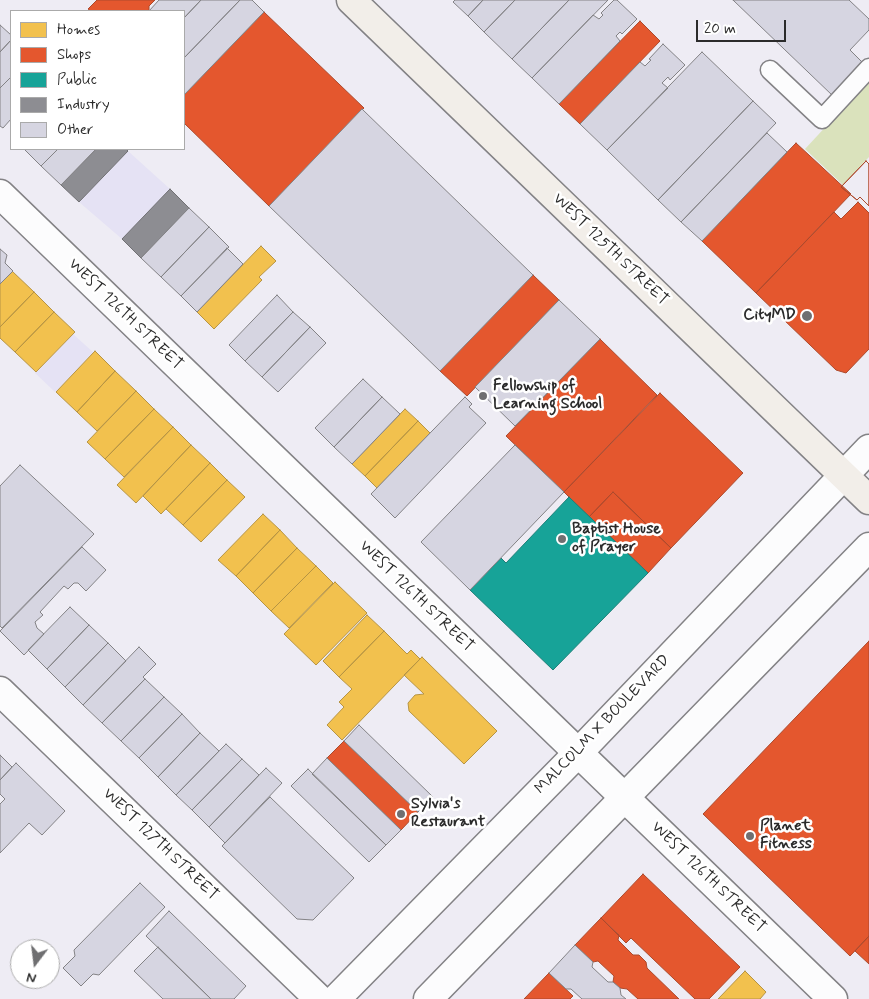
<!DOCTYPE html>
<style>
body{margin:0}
#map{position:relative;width:869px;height:999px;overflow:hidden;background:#eeecf4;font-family:Mynerve,sans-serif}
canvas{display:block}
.legend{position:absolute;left:10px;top:10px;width:175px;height:140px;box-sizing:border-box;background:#fff;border:1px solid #aaa;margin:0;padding:6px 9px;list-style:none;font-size:15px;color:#2b2b2b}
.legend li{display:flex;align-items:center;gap:10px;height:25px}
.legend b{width:25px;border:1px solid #aaa}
.north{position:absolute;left:10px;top:939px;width:50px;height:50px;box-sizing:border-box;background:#fff;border:1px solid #aaa;border-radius:50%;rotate:195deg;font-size:14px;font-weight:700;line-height:20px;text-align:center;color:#2b2b2b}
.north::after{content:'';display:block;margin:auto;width:18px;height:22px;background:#6f6f71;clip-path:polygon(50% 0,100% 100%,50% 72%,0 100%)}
.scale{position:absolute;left:696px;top:20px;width:90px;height:22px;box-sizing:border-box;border:2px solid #2b2b2b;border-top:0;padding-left:6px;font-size:15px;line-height:18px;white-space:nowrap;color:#2b2b2b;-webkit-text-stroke:4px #fff;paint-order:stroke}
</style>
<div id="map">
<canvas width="869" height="999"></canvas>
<ul class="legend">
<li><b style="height:14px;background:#f2c14e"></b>Homes</li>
<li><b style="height:14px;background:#e4572e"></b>Shops</li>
<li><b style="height:14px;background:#17a398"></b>Public</li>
<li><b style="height:14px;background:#8d8d92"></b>Industry</li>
<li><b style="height:14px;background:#d6d5e1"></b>Other</li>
</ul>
<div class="north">N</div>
<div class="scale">20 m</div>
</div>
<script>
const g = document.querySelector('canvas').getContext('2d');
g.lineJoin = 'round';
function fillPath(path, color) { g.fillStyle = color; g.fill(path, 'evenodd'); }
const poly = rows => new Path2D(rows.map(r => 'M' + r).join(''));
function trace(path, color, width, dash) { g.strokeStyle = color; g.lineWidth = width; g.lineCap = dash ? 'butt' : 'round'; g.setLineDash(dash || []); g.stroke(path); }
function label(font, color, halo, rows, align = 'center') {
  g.font = font + ' Mynerve,sans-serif'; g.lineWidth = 5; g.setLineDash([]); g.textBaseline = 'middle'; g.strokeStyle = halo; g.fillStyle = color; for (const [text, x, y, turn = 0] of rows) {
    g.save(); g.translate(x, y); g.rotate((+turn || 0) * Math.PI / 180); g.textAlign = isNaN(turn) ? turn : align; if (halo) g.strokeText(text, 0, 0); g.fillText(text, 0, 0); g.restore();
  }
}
fillPath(poly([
 [128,151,170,189,122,239,79,202],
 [73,334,94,353,55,392,35,373]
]), '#e5e2f4');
fillPath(poly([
 [869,80,869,157,843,185,805,149]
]), '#dae2bc');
const homes = poly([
 [261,246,276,261,259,277,262,280,214,329,197,312,261,246],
 [12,271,34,292,0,327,0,284,12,271],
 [34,292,54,312,15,352,0,338,0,327,34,292],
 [54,312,75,332,36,372,15,352,54,312],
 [95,351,115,371,77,412,56,392,95,351],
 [115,371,136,391,97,431,77,412,115,371],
 [136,391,154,409,105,459,87,442,136,391],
 [154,409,173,427,124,477,105,459,154,409],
 [405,409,418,421,365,476,352,464,405,409],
 [418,421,430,433,377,488,365,476,418,421],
 [173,427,191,445,136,503,117,485,173,427],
 [191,445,210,463,161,514,143,496,191,445],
 [210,463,227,480,183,525,166,509,210,463],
 [227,480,245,497,201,542,183,525,227,480],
 [263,514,280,530,236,576,218,560,263,514],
 [280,530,297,548,253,593,236,576,280,530],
 [297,548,316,566,271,611,253,593,297,548],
 [316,566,333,583,289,628,271,611,316,566],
 [335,582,367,613,316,665,284,634,335,582],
 [367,615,384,631,339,677,323,661,367,615],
 [384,631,407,654,411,650,420,659,342,740,327,725,344,707,339,702,352,689,339,677,384,631],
 [422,657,497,731,464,764,409,711,408,703,415,695,424,694,404,675,422,657],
 [745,971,766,992,760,999,718,999,745,971]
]);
fillPath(homes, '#f2c14e');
trace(homes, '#b69444', 1);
const shops = poly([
 [97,0,155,0,149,6,149,11,91,11,88,9,97,0],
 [264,12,364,108,269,206,184,123,184,95,264,12],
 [640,21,660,41,580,124,559,104,640,21],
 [796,143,851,194,756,293,702,241,796,143],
 [866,161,869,164,869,206,860,197,857,200,841,187,866,161],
 [866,161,869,164,869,206,860,197,857,200,841,187,866,161],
 [858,202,869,213,869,349,846,373,836,370,756,293,834,212,841,219,858,202],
 [533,275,559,300,467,396,440,371,533,275],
 [600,339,657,395,564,492,506,436,600,339],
 [660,393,743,473,671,548,613,492,589,517,564,492,660,393],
 [613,492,671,548,648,573,589,517,613,492],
 [869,641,869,936,850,956,703,814,869,641],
 [344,741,418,812,401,830,327,758,344,741],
 [643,874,740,967,709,999,695,999,631,938,626,943,601,918,643,874],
 [601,918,619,935,618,940,633,955,639,955,646,962,647,968,679,999,638,999,627,989,620,988,613,982,614,976,598,961,593,962,575,945,601,918],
 [869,936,869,964,855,951,869,936],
 [549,973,573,996,570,999,524,999,549,973]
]);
fillPath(shops, '#e4572e');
trace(shops, '#ac4a2d', 1);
const public = poly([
 [569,497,648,573,553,670,470,590,501,558,506,563,569,497]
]);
fillPath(public, '#17a398');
trace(public, '#1d7f77', 1);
const industry = poly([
 [96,149,126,149,128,151,79,202,61,185,96,149],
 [170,189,189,208,141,258,122,239,170,189]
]);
fillPath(industry, '#8d8d92');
trace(industry, '#707073', 1);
const building = poly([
 [159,0,201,0,184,18,184,11,149,11,159,0],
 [201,0,240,0,184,58,184,18,201,0],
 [240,0,252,0,264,12,184,95,184,58,240,0],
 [455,0,483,0,468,16,453,2,455,0],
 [483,0,515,0,484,32,468,16,483,0],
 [515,0,569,0,512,59,484,32,515,0],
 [569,0,608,0,532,78,512,59,569,0],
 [614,0,617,0,637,19,622,34,620,32,616,36,620,41,559,104,532,78,593,15,599,19,603,15,601,13,614,0],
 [733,0,849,0,869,19,869,30,850,50,864,64,833,96,733,0],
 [0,25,11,35,11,40,0,52,0,25],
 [11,40,11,77,0,88,0,52,11,40],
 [663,44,685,65,670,80,668,77,662,83,668,88,607,150,580,124,640,62,645,66,651,60,649,59,663,44],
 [702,52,753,101,658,200,607,150,702,52],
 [11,77,11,119,3,128,0,126,0,88,11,77],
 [753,101,776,123,681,222,658,200,753,101],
 [362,109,533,275,440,371,269,206,362,109],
 [767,133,787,152,702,241,681,222,767,133],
 [24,149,58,149,41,166,24,149],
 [58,149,96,149,61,185,41,166,58,149],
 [189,208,209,227,161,277,141,258,189,208],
 [209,227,229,247,181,296,161,277,209,227],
 [227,248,243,264,197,312,181,296,227,248],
 [0,249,7,255,5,263,13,271,0,284,0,249],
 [277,295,293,312,245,361,229,345,277,295],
 [559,300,600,339,515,426,475,387,559,300],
 [293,312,310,327,262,377,245,361,293,312],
 [310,327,326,343,278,392,262,377,310,327],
 [363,379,382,397,334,447,315,428,363,379],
 [382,397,400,414,352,464,334,447,382,397],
 [465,397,472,404,469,407,486,423,395,518,371,494,465,397],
 [515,445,564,492,470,590,421,542,515,445],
 [20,465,94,534,2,628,0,626,0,486,20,465],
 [82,547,106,570,86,591,78,583,74,583,68,589,64,586,40,612,43,615,35,622,37,628,44,634,24,655,0,631,82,547],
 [70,607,89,625,47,669,28,650,70,607],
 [89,625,108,643,65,687,47,669,89,625],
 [108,643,126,661,83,705,65,687,108,643],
 [139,647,156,664,143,677,145,679,102,723,83,705,139,647],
 [145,679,164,697,121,741,102,723,145,679],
 [164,697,182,714,139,758,121,741,164,697],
 [182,714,200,733,158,777,139,758,182,714],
 [359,725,433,797,418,812,344,741,359,725],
 [200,733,219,751,176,795,158,777,200,733],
 [226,744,242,759,192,810,176,795,226,744],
 [0,755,12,767,0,780,0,755],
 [327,758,401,830,386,845,312,774,327,758],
 [242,759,259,775,209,827,192,810,242,759],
 [16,763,65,811,42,835,29,823,0,853,0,804,5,799,0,794,0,780,16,763],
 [266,768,282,783,225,843,209,827,266,768],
 [308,769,386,845,369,862,291,786,308,769],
 [270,797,354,878,313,920,297,919,222,846,270,797],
 [140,883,165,907,99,975,93,974,81,986,63,968,75,956,74,950,140,883],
 [169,911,246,986,234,999,211,999,146,936,169,911],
 [575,945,593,962,592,967,608,982,613,982,620,988,621,995,626,999,582,999,571,989,566,989,549,973,575,945],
 [158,947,211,999,163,999,134,971,158,947]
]);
fillPath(building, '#d6d5e1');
trace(building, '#838285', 1);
const lane = poly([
 [770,70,822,119,869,68]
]);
const street = poly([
 [0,194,833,999],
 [0,691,319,999]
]);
const secondary = poly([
 [336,999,578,753,869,449],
 [428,999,869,547]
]);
const primary = poly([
 [351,0,869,500]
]);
trace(lane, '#838285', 21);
trace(street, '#838285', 31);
trace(secondary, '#838285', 31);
trace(primary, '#838285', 31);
trace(lane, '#fcfcfd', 18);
trace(street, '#fcfcfd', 28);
trace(secondary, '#fcfcfd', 28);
trace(primary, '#f2eee9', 28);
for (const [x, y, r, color] of [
 [807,316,6,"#6f6f71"],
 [483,396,5,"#6f6f71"],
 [562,539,5,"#6f6f71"],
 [401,814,5,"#6f6f71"],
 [750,836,5,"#6f6f71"]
]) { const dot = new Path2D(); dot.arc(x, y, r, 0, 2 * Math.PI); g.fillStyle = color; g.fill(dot); trace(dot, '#fff', 2); }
label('16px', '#2b2b2b', '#fff', [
 ["WEST 125TH STREET",610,250,44],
 ["WEST 126TH STREET",125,315,44],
 ["WEST 126TH STREET",416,597,44],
 ["MALCOLM X BOULEVARD",603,725,-46],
 ["WEST 127TH STREET",160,845,44],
 ["WEST 126TH STREET",708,878,44]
]);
label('bold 16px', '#2b2b2b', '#fff', [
 ["CityMD",796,316,"right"],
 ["Fellowship of",493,387],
 ["Learning School",493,405],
 ["Baptist House",572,530],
 ["of Prayer",572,548],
 ["Sylvia's",411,805],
 ["Restaurant",411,823],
 ["Planet",760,827],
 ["Fitness",760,845]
], 'left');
</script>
